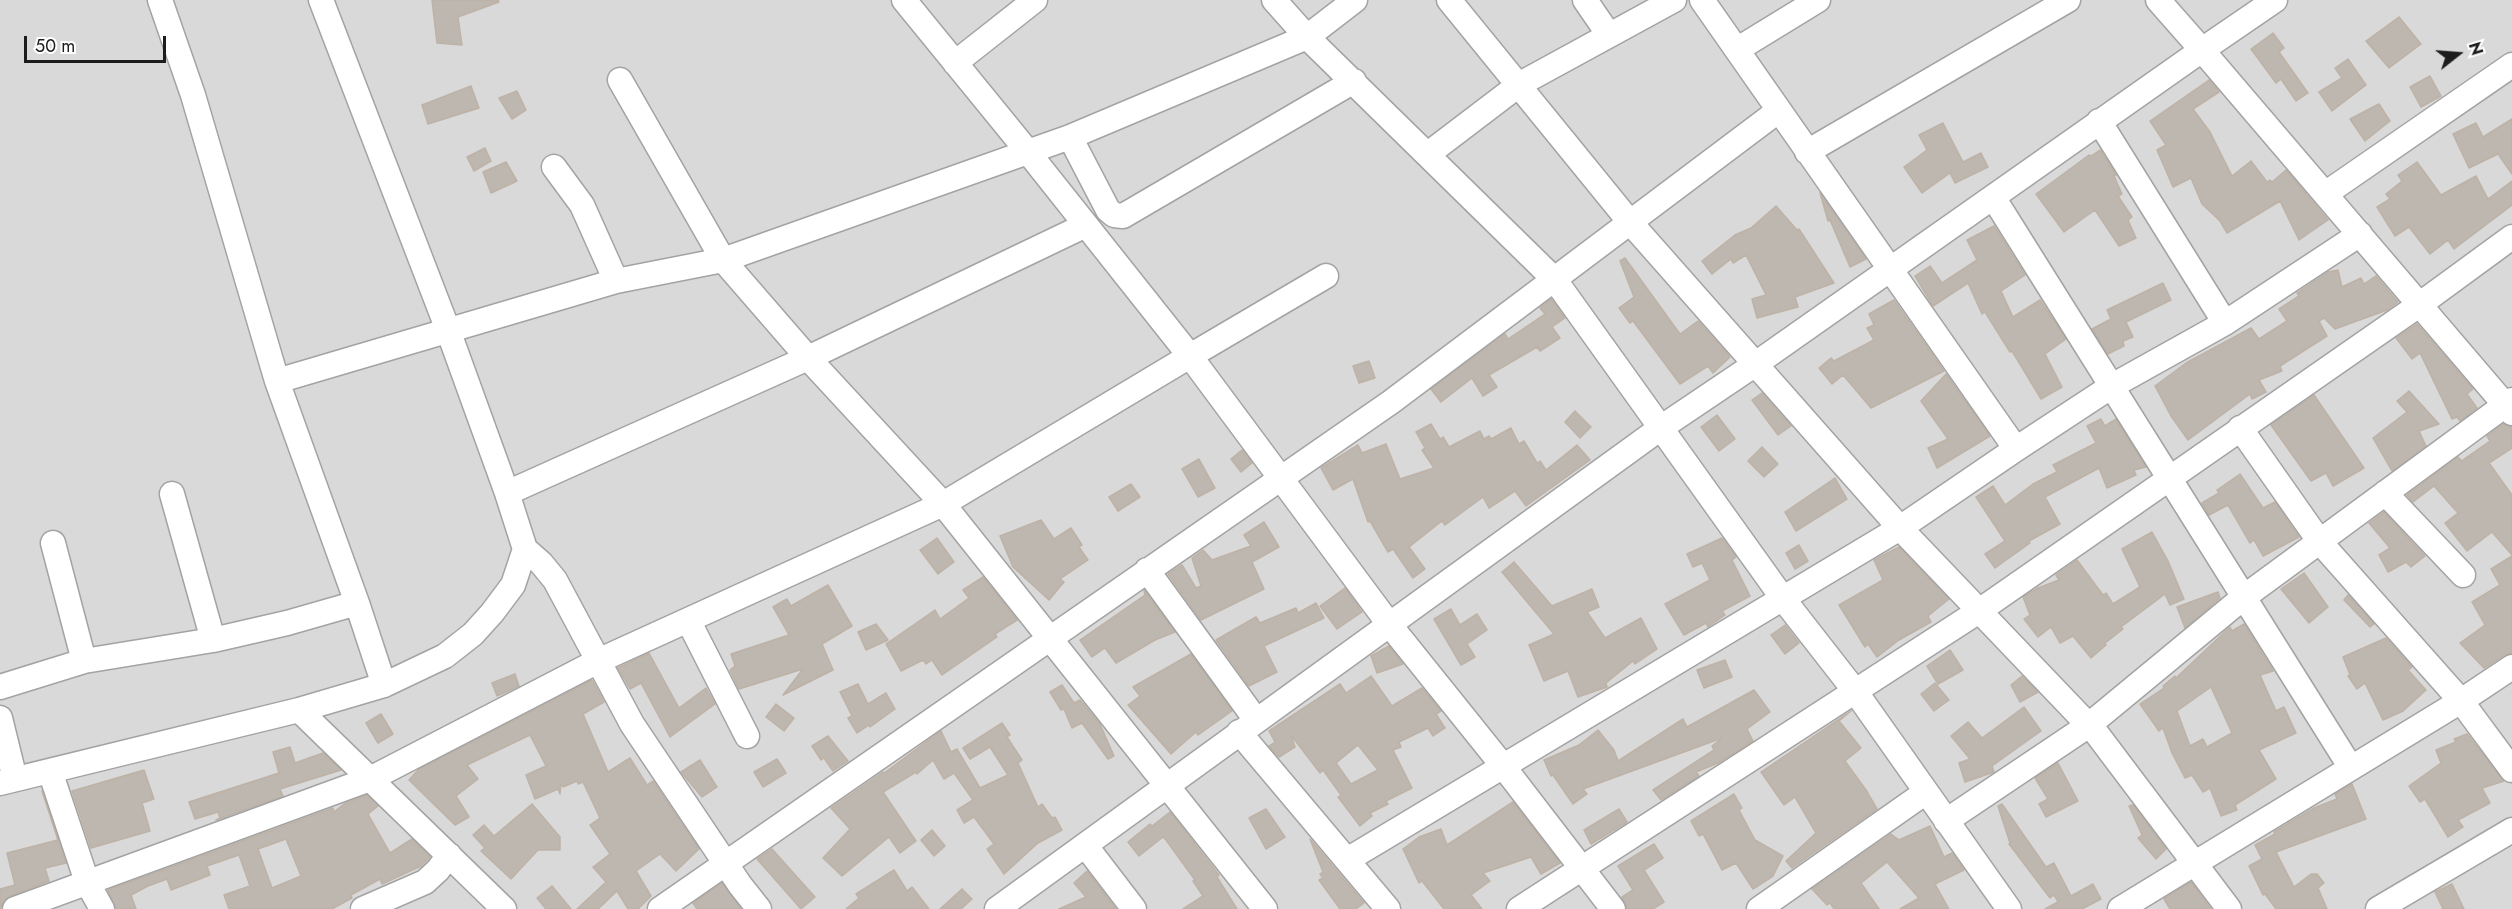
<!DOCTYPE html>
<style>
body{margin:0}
#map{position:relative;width:2512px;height:909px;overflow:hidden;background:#edeae2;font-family:Jost,sans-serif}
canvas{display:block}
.north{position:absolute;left:2428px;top:24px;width:60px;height:60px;-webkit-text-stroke:4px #fff;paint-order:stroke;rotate:73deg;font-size:16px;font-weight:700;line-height:24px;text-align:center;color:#1c1c1c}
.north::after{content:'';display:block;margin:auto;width:21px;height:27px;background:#1c1c1c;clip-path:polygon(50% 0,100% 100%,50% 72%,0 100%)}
.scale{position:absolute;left:24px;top:36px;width:142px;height:27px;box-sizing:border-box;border:3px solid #1c1c1c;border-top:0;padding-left:8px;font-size:18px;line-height:21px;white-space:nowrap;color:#1c1c1c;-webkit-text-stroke:4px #fff;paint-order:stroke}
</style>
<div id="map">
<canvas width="2512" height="909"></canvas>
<div class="north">N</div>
<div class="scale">50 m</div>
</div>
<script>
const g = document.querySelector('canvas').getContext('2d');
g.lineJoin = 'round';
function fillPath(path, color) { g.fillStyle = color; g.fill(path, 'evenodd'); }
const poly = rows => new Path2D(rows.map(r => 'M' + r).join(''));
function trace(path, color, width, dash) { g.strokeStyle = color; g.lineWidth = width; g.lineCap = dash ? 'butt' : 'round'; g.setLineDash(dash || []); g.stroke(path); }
fillPath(poly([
 [0,0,2512,0,2512,909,0,909]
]), '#dad9d9');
const building = poly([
 [432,0,498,0,499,2,458,17,462,45,437,43,432,0],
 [2399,17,2421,44,2389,68,2366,41,2399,17],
 [2273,33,2284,48,2279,52,2308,93,2296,101,2281,79,2276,83,2251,49,2273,33],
 [2348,59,2366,85,2332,111,2319,92,2342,78,2335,68,2348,59],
 [2430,76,2441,96,2421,107,2410,87,2430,76],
 [2209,80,2219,92,2193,109,2210,132,2232,176,2251,161,2267,182,2270,180,2272,182,2286,170,2328,220,2299,240,2280,201,2227,233,2220,221,2202,204,2191,178,2173,187,2157,150,2166,145,2150,121,2209,80],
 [471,86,479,108,428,124,422,105,471,86],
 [517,91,526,110,512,119,499,98,517,91],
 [2379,104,2390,121,2365,141,2350,119,2379,104],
 [2512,119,2512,174,2498,154,2469,168,2453,134,2476,123,2483,137,2512,119],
 [1943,123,1963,162,1981,153,1988,167,1955,183,1950,173,1922,193,1904,167,1927,150,1919,135,1943,123],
 [485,148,491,161,474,171,467,157,485,148],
 [2100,150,2116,175,2114,176,2122,194,2118,196,2132,217,2128,220,2136,238,2119,246,2095,210,2064,232,2036,194,2089,155,2091,156,2100,150],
 [506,162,517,181,491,193,483,172,506,162],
 [2417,162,2441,195,2476,176,2488,199,2512,181,2512,205,2454,249,2448,240,2430,254,2409,227,2395,236,2377,207,2390,199,2386,194,2402,181,2398,175,2417,162],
 [1820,193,1866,259,1850,267,1830,220,1828,221,1820,193],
 [1776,206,1797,230,1799,229,1834,283,1795,297,1798,307,1757,318,1752,299,1766,295,1746,255,1733,263,1731,259,1712,274,1702,261,1735,235,1751,228,1776,206],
 [1994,226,2025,275,2001,291,2013,317,2040,300,2066,339,2045,354,2062,387,2041,399,2012,351,2010,352,1985,312,1982,314,1968,283,1933,306,1915,276,1930,266,1942,283,1977,260,1967,240,1994,226],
 [1625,258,1680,334,1698,321,1730,357,1713,373,1708,366,1680,384,1633,321,1630,323,1619,308,1634,297,1620,261,1625,258],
 [2338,270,2342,287,2361,278,2364,284,2376,276,2398,302,2387,310,2335,329,2324,318,2319,321,2327,336,2280,366,2282,371,2259,380,2266,392,2252,399,2250,394,2188,440,2171,416,2155,386,2186,363,2251,328,2259,339,2287,321,2279,309,2299,296,2297,293,2328,272,2338,270],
 [2163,283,2171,300,2126,322,2133,337,2123,341,2124,346,2108,354,2092,329,2111,319,2107,310,2163,283],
 [1551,299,1565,318,1552,327,1560,338,1540,351,1537,347,1489,375,1497,387,1483,396,1472,378,1441,402,1431,389,1505,334,1508,339,1545,314,1540,308,1551,299],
 [1894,300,1944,371,1871,408,1843,375,1832,384,1819,368,1831,358,1834,361,1874,340,1867,328,1874,325,1869,314,1894,300],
 [2417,324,2473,389,2467,394,2477,408,2460,421,2457,417,2452,419,2420,353,2412,359,2396,338,2417,324],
 [1369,361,1375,378,1359,383,1353,366,1369,361],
 [1946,374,1990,436,1937,468,1928,448,1948,439,1921,401,1946,374],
 [2409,391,2439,424,2419,431,2426,446,2392,471,2373,438,2407,412,2397,401,2409,391],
 [1762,393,1791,426,1778,435,1752,400,1762,393],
 [2314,395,2364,468,2333,486,2326,473,2311,481,2271,425,2314,395],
 [1575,411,1591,427,1580,438,1565,422,1575,411],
 [1717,415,1735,439,1719,451,1701,427,1717,415],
 [2101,419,2105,426,2116,419,2146,467,2134,470,2136,475,2107,488,2099,468,2045,497,2060,524,2029,541,2030,543,1995,568,1985,554,2005,541,1976,497,1993,486,2005,505,2033,484,2057,472,2053,465,2096,443,2087,426,2101,419],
 [1431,424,1440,439,1443,437,1449,447,1480,431,1484,439,1489,436,1491,439,1511,428,1519,444,1524,441,1537,463,1540,461,1546,470,1577,445,1590,460,1526,506,1515,491,1489,508,1483,497,1445,525,1442,521,1409,547,1425,569,1413,578,1393,549,1388,552,1370,521,1368,522,1353,479,1333,490,1321,468,1358,445,1362,453,1386,444,1400,479,1434,468,1422,450,1425,448,1416,432,1431,424],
 [2503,424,2512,427,2512,448,2489,463,2512,495,2512,555,2492,532,2467,551,2445,523,2458,513,2434,486,2413,502,2407,495,2458,457,2462,461,2468,456,2472,458,2470,455,2490,441,2487,436,2503,424],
 [1762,447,1778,464,1764,477,1748,461,1762,447],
 [1242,450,1252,463,1241,472,1231,459,1242,450],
 [1199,459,1215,488,1198,497,1182,469,1199,459],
 [2240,474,2263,508,2275,502,2299,537,2263,556,2254,540,2250,543,2228,505,2209,515,2202,503,2219,493,2217,490,2240,474],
 [1835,478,1847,499,1796,531,1785,512,1835,478],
 [1131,484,1140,497,1118,511,1109,497,1131,484],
 [2384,512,2425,556,2411,567,2406,562,2388,572,2379,555,2390,548,2369,523,2384,512],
 [1041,520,1054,539,1071,528,1082,545,1079,547,1088,560,1060,579,1064,582,1049,600,1013,567,1000,536,1041,520],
 [1264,522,1279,547,1252,562,1264,589,1201,620,1168,574,1182,565,1196,588,1201,586,1192,558,1203,550,1212,560,1251,546,1244,535,1264,522],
 [2152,532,2168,561,2184,599,2170,605,2165,594,2121,627,2123,629,2104,644,2106,645,2091,658,2073,636,2060,643,2051,627,2038,637,2024,619,2030,615,2023,597,2038,588,2059,580,2056,575,2077,560,2103,595,2106,593,2113,604,2140,587,2122,549,2152,532],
 [937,538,954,562,938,574,920,550,937,538],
 [1722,538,1736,557,1732,560,1750,596,1722,611,1725,615,1708,627,1706,623,1684,635,1665,604,1710,580,1702,563,1693,567,1687,554,1722,538],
 [1799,545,1808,561,1795,569,1786,553,1799,545],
 [1899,547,1949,599,1928,616,1931,622,1899,640,1877,657,1868,644,1865,647,1839,605,1883,580,1874,560,1899,547],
 [2512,556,2512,653,2504,655,2484,668,2460,643,2485,625,2472,602,2500,585,2491,569,2512,556],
 [1514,562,1552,606,1592,589,1599,607,1587,612,1605,638,1641,618,1657,649,1635,664,1633,661,1606,683,1607,687,1578,697,1568,671,1544,681,1529,645,1554,634,1502,572,1514,562],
 [2304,573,2328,607,2309,623,2281,589,2304,573],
 [983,577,1017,620,995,634,997,637,942,675,932,660,926,664,923,660,901,671,886,644,935,610,940,619,969,598,963,590,983,577],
 [828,585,852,626,822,644,833,670,783,695,803,669,739,689,730,670,735,666,731,654,789,635,773,607,787,599,791,606,828,585],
 [1345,588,1362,612,1337,629,1320,606,1345,588],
 [1144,590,1175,632,1155,640,1116,663,1105,648,1092,657,1080,640,1145,595,1144,590],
 [2218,592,2220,598,2185,628,2177,607,2218,592],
 [2348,595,2374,624,2370,627,2344,600,2348,595],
 [1316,603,1324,618,1264,646,1277,672,1249,686,1216,640,1256,617,1260,623,1296,608,1298,613,1316,603],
 [1451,609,1460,625,1477,614,1487,630,1467,644,1475,657,1461,665,1434,619,1451,609],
 [876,624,888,640,866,650,858,632,876,624],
 [2244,624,2273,671,2260,675,2276,711,2284,707,2296,733,2259,750,2276,779,2235,805,2237,810,2221,816,2210,788,2203,792,2192,775,2185,778,2172,753,2163,728,2159,731,2140,704,2164,688,2163,686,2175,676,2176,678,2230,627,2232,631,2244,624],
 [2211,687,2232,733,2207,747,2203,739,2190,746,2177,711,2211,687],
 [1785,625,1799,643,1785,654,1771,635,1785,625],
 [2386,638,2412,667,2408,670,2426,690,2403,711,2383,720,2365,683,2357,689,2348,676,2350,675,2343,657,2386,638],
 [1389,646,1403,664,1377,673,1371,656,1389,646],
 [1950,650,1963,670,1938,684,1927,666,1950,650],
 [649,653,679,708,706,688,715,704,670,737,641,683,630,689,618,668,649,653],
 [1191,654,1232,711,1198,735,1196,732,1171,754,1128,705,1140,696,1133,687,1191,654],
 [1725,660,1732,677,1704,688,1697,670,1725,660],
 [515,674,519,686,497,696,492,683,515,674],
 [1371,676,1392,706,1422,688,1441,711,1436,714,1445,728,1433,736,1428,728,1399,742,1401,747,1393,750,1412,788,1386,801,1388,804,1370,813,1372,816,1360,826,1338,797,1341,795,1323,770,1320,773,1291,735,1295,747,1279,757,1269,746,1275,742,1269,731,1340,684,1346,693,1371,676],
 [1358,745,1378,770,1351,784,1336,763,1358,745],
 [2022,676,2038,692,2020,702,2011,685,2022,676],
 [592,680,604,702,583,714,608,772,630,758,647,785,653,781,699,849,676,871,660,854,636,871,651,896,638,909,628,909,617,891,598,909,577,909,606,882,593,867,610,854,590,825,600,818,583,782,578,784,577,781,563,787,561,783,560,794,558,789,535,799,526,775,546,766,530,735,467,765,478,779,456,796,469,817,455,825,409,780,419,769,592,680],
 [1935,683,1949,700,1934,711,1921,694,1935,683],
 [858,684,868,704,886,693,895,709,870,727,869,725,857,733,848,718,852,716,840,692,858,684],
 [1062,685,1074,703,1080,700,1100,724,1114,756,1108,759,1082,723,1072,728,1064,709,1061,710,1050,692,1062,685],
 [1754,690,1770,712,1747,729,1753,741,1718,763,1696,772,1699,776,1661,800,1653,790,1714,750,1712,746,1722,738,1583,789,1587,794,1573,804,1553,775,1551,776,1544,760,1579,745,1598,730,1614,750,1618,761,1683,719,1687,727,1754,690],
 [776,704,794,718,784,731,766,717,776,704],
 [2024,707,2041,731,1992,766,1994,772,1965,782,1959,763,1970,759,1951,736,1968,722,1982,738,2024,707],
 [1851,711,1839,721,1861,748,1845,761,1866,790,1877,809,1792,868,1786,861,1816,833,1795,797,1784,805,1761,772,1851,711],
 [381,714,393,734,378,743,366,723,381,714],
 [1002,723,1010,735,1007,737,1022,760,1018,763,1038,807,1042,804,1052,818,1055,817,1062,830,1038,843,1004,874,987,849,994,844,974,817,964,823,957,810,973,800,954,773,944,779,933,760,917,774,916,772,883,792,916,841,900,853,889,837,842,876,823,858,850,829,831,808,883,772,884,773,941,731,951,752,957,749,980,788,1008,775,990,747,970,759,963,748,1002,723],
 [2467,734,2504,781,2482,788,2490,803,2458,820,2463,827,2448,837,2425,799,2420,802,2409,786,2441,763,2436,750,2456,742,2454,739,2467,734],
 [828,736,848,761,833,771,824,758,821,760,812,746,828,736],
 [290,747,295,763,323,753,341,770,280,789,283,796,216,820,220,818,218,812,195,819,189,802,279,773,273,752,290,747],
 [777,759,786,773,763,787,754,772,777,759],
 [700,760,717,787,702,797,681,772,700,760],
 [2058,763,2078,801,2046,817,2039,804,2048,799,2035,778,2058,763],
 [144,770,154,799,142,803,150,831,91,848,72,791,144,770],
 [2352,784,2366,819,2276,852,2294,887,2311,874,2317,874,2324,883,2318,888,2327,909,2276,909,2265,894,2263,895,2249,866,2262,859,2255,845,2275,834,2274,832,2314,808,2337,799,2335,794,2352,784],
 [42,791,66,863,45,868,49,881,10,896,4,900,0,909,0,889,15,885,7,853,58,840,42,791],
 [1734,794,1742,808,1739,810,1755,840,1783,856,1773,876,1753,889,1736,863,1722,870,1703,834,1699,836,1691,821,1734,794],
 [367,795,378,806,368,814,390,853,412,839,430,857,421,866,382,884,380,879,351,895,352,898,332,909,229,909,224,895,250,886,239,855,207,866,210,875,171,890,167,879,148,886,131,895,136,909,116,909,108,890,333,808,334,812,344,804,367,795],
 [286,839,301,876,272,888,258,849,286,839],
 [1513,802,1560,863,1541,874,1531,857,1483,873,1490,881,1471,895,1482,909,1444,909,1422,881,1419,883,1403,849,1419,837,1441,829,1447,845,1513,802],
 [532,804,560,837,560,850,538,850,511,879,481,851,485,848,473,835,484,825,494,836,532,804],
 [2002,804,2046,867,2054,863,2071,896,2093,884,2101,899,2082,909,2045,909,2058,902,2054,895,2050,898,2009,844,2010,843,1998,806,2002,804],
 [2133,805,2166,849,2156,859,2138,838,2142,835,2129,806,2133,805],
 [1266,809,1285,837,1266,849,1249,818,1266,809],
 [1619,809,1627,822,1591,844,1584,830,1619,809],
 [1170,812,1219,875,1217,877,1237,909,1183,909,1203,896,1193,881,1195,880,1166,840,1163,837,1139,856,1128,842,1150,824,1152,826,1170,812],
 [1930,826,1944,857,1952,853,1964,870,1935,884,1949,909,1900,909,1919,898,1887,862,1861,883,1879,909,1834,909,1830,903,1827,905,1812,889,1891,834,1899,840,1930,826],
 [932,830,945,846,934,856,921,840,932,830],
 [1310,839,1364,903,1356,909,1340,909,1319,880,1323,878,1320,874,1323,872,1310,839],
 [1654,844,1663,858,1644,870,1664,902,1653,909,1627,909,1622,897,1633,890,1618,866,1654,844],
 [772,849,815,897,801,909,757,859,772,849],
 [894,870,907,891,912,887,929,909,846,909,859,898,856,894,894,870],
 [1087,871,1116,909,1059,909,1086,897,1074,883,1087,871],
 [2191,882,2211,909,2170,909,2164,899,2191,882],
 [722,883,741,909,697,909,693,903,722,883],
 [2452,884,2464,909,2443,909,2435,892,2452,884],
 [552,886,571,909,546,909,537,898,552,886],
 [962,889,972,899,961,909,940,909,962,889]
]);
fillPath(building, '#bdb7af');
trace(building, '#beb2a6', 1.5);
const minor = poly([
 [160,0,193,95,277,381,357,603,384,685],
 [904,0,1028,152,1190,356,1326,276],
 [1274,0,1307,37,1555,280,1784,600,1855,691,2009,909],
 [1449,0,1629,221,1900,528,2097,734,2229,909],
 [1585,0,1609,35],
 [1702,0,2016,449],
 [2275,0,2202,50,2512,413],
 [1738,49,1818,0],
 [955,63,1035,0],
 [620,80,723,260,808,358,943,504,1265,909],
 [2099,121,2225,323],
 [1070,137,1108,210,1114,215,1123,216,1354,81],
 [1807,152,2068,0],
 [1428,154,1520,84,1674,0],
 [554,167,582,205,616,281],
 [2325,194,2512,65],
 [1993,197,2351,768],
 [277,381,616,281,723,260,1070,137,1307,37,1355,0],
 [2240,428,2320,542,2461,701,2512,770],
 [507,493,808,358,1086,225],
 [2385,493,2463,575],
 [172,494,213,640],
 [53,543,84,661],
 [525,549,541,563,555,580,632,724,740,885,759,909],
 [1147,570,1256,720],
 [688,620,747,736],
 [0,687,84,661,213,640,287,623,357,603],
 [299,710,504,909],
 [0,718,15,779],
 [1239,732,1388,909],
 [50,771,87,882,102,909],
 [0,783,299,710,384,685,445,656,473,634,492,613,513,585,525,549,507,493,448,330,321,0],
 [1946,821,2089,725,2244,597,2512,400],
 [1085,845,1134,909],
 [1347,860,1900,528,2016,449,2112,386,2225,323,2360,234],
 [15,909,370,779,598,661,943,504,1190,356,1389,624,1503,766,1613,909],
 [363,909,425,882,438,870,449,855],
 [660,909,1391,402,1778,111],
 [997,909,1662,427,1757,363,2202,50,2158,0],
 [1519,909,1979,611,2419,305,2512,237],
 [1759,909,1926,792],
 [2120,909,2461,701,2512,667],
 [2378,909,2512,830]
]);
trace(minor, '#a3a3a3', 27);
trace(minor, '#fff', 24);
</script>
